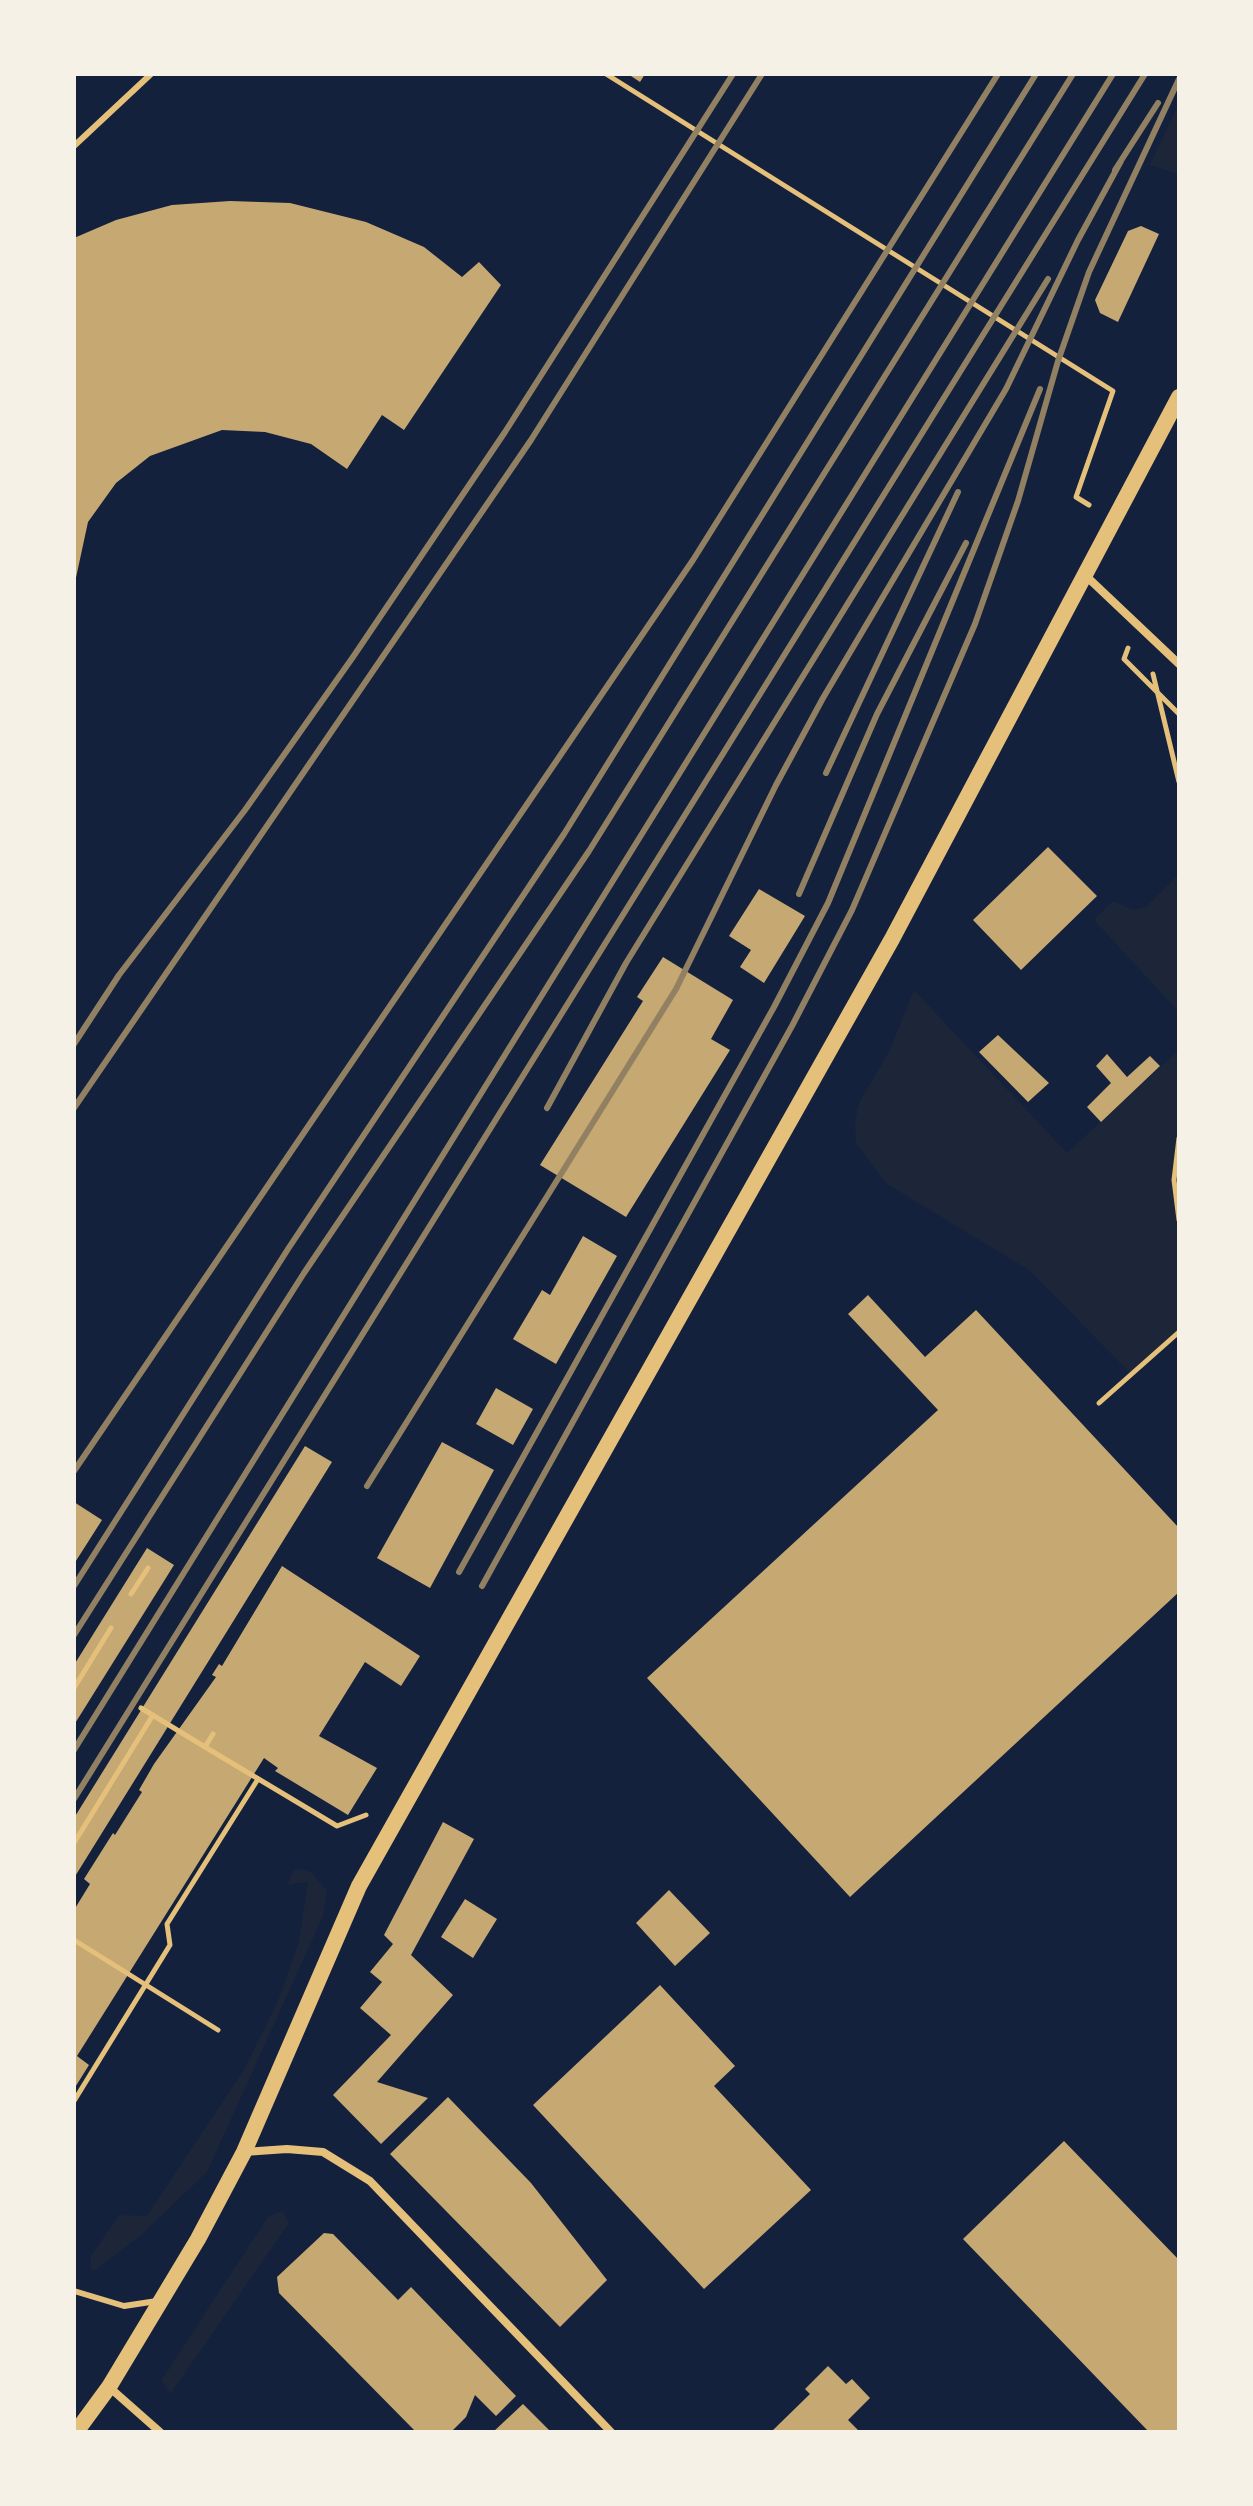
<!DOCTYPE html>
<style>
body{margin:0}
#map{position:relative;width:1253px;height:2506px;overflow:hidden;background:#14213d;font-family:Rubik,sans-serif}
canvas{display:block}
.frame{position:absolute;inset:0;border:76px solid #f6f1e7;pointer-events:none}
</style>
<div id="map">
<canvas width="1253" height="2506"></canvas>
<div class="frame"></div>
</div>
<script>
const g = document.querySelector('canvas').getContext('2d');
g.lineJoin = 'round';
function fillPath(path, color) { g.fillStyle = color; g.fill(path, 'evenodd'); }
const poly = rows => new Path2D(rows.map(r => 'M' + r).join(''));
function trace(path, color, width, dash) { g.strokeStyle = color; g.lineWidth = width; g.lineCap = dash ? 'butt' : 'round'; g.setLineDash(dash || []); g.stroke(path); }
fillPath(poly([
 [1179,103,1179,174,1150,165],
 [1179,874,1179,1012,1094,920,1113,901,1133,910,1146,907],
 [914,990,1067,1153,1179,1050,1179,1138,1174,1180,1179,1220,1179,1332,1131,1374,1029,1270,887,1184,856,1143,855,1120,860,1101,889,1052],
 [301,1869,312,1873,327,1891,323,1916,207,2172,141,2235,94,2271,91,2269,91,2256,119,2215,147,2216,245,2068,278,2001,299,1942,308,1882,287,1885,294,1870],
 [282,2211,289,2223,171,2393,161,2381,268,2217]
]), '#1d2539');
fillPath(poly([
 [628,74,645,74,640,82],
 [230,201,290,203,366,222,424,247,462,277,479,262,501,285,404,430,382,415,347,469,311,444,265,432,222,430,150,456,116,483,88,522,74,587,74,238,116,220,172,205],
 [1141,226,1159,234,1118,322,1100,313,1095,300,1128,231],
 [1048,847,1097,896,1021,970,973,920],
 [759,889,805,916,764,983,740,967,751,950,729,936],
 [663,957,733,1000,711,1039,730,1050,626,1217,540,1165,643,1001,637,997],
 [998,1035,1049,1083,1028,1102,979,1052],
 [1107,1054,1127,1077,1150,1056,1160,1066,1101,1122,1087,1107,1111,1083,1096,1066],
 [583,1236,617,1256,556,1364,513,1339,542,1290,550,1295],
 [868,1295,925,1357,976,1310,1179,1528,1179,1592,850,1897,647,1678,938,1410,848,1314],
 [496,1388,533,1409,513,1445,476,1424],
 [442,1442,494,1470,430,1588,377,1558],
 [305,1446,332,1462,74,1878,74,1818],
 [74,1502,102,1520,74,1564],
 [147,1548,174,1565,74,1725,74,1665],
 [282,1566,420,1656,401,1686,365,1662,319,1736,377,1768,348,1815,275,1771,278,1768,264,1758,77,2056,89,2065,74,2089,74,1910,90,1884,84,1879,113,1833,115,1835,142,1792,139,1790,154,1764,216,1677,212,1675,219,1664,222,1666],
 [443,1822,474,1839,411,1955,453,1995,377,2082,428,2098,381,2144,333,2095,391,2035,360,2008,382,1982,370,1972,393,1944,384,1935],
 [669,1890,710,1933,675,1966,636,1923],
 [465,1899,497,1919,473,1958,441,1937],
 [660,1985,735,2066,714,2086,811,2190,704,2289,533,2105],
 [448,2097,531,2183,607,2280,560,2327,390,2154],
 [1064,2141,1179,2260,1179,2432,1149,2432,963,2239],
 [324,2233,333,2234,398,2300,411,2287,516,2396,496,2416,475,2395,466,2417,453,2430,416,2432,279,2293,277,2277],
 [828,2366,846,2384,852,2379,870,2398,848,2420,860,2432,771,2432,810,2394,805,2389],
 [523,2404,551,2432,493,2432]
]), '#c6a872');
trace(poly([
 [606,74,1113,391,1076,497,1089,505],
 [1128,648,1124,659,1179,714],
 [1153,674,1179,782],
 [1179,1138,1174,1180,1179,1220],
 [1099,1403,1179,1332],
 [131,1594,148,1568],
 [74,1688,111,1628],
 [141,1708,205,1747],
 [213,1734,205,1747,337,1826,366,1815],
 [74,1843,153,1715],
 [74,1940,218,2030],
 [74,2101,170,1945,167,1924,258,1779]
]), '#e5c07b', 5);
trace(poly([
 [74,146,151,74],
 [74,2291,124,2306,157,2301]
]), '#e5c07b', 6);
trace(poly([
 [1085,575,1179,664],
 [244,2152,287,2149,323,2152,370,2181,611,2432],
 [109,2387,160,2432]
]), '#e5c07b', 8);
trace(poly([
 [76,2432,109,2387,198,2239,244,2152,359,1886,892,939,1179,397]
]), '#e5c07b', 16);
trace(poly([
 [1115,170,1158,103],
 [826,773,958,492],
 [799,894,877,714,966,543],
 [74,1044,119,975,245,810,353,657,505,432,733,74],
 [74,1108,531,440,762,74],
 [547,1108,626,963,1048,279],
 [74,1471,693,560,998,74],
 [367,1486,676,989,776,785,823,698,1006,389,1078,240,1121,161],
 [459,1572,774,1007,828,903,1040,389],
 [74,1586,288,1249,564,834,1036,74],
 [482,1586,792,1026,852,910,975,624,1018,501,1058,361,1089,272,1179,79],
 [74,1635,304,1273,589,851,1073,74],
 [74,1750,1113,74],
 [74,1799,1145,74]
]), '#918062', 6);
</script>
